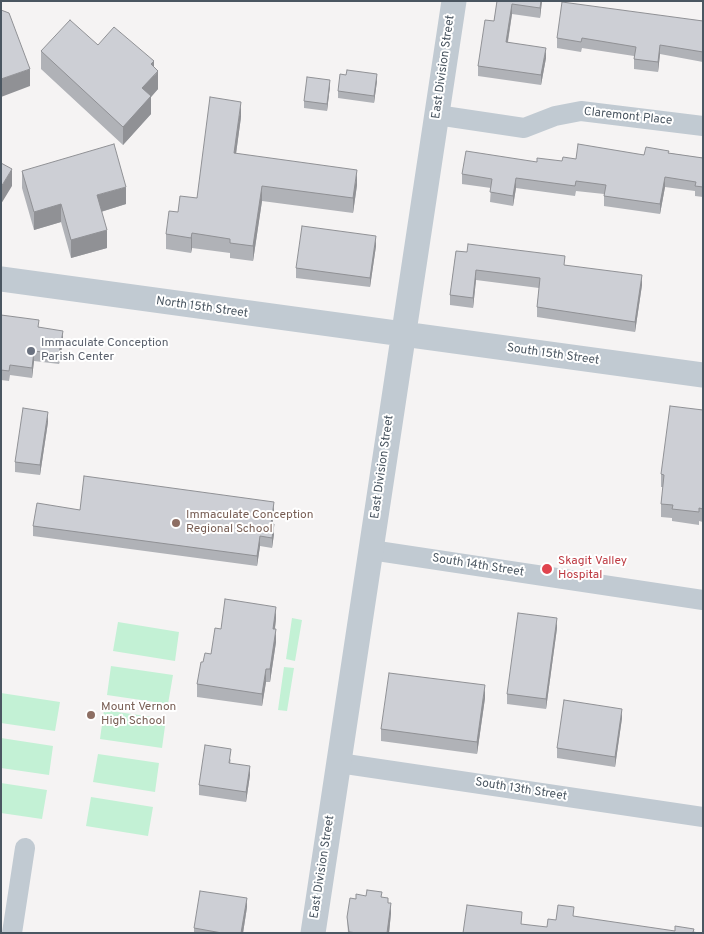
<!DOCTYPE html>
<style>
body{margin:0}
#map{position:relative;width:704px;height:934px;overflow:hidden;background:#f5f3f3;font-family:Overpass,sans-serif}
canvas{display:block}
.frame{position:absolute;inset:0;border:2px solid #4a5661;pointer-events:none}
</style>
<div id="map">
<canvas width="704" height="934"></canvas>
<div class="frame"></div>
</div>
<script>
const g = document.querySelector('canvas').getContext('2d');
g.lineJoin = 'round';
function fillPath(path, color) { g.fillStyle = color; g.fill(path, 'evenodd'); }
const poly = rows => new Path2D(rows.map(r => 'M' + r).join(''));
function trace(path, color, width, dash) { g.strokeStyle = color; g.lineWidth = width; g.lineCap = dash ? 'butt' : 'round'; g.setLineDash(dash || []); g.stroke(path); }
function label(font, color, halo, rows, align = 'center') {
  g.font = font + ' Overpass,sans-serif'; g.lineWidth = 4; g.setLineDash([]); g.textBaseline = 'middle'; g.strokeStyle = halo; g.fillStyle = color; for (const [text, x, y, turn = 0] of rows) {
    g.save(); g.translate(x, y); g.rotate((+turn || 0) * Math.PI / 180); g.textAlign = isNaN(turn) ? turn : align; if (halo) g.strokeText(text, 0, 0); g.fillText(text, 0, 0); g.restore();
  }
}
fillPath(poly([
 [292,618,302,620,295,661,286,659],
 [118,622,179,632,175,661,113,651],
 [111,666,173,675,168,704,107,695],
 [284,667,294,668,287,711,278,710],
 [1,693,60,702,55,731,1,723],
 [104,710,166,719,162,748,100,739],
 [1,738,53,746,49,775,1,768],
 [98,754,159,763,155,792,93,782],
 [1,783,47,790,42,819,1,813],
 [91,797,153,807,148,836,86,826]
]), '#c3f1d5');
trace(poly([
 [437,115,524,128,555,116,581,111,703,126],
 [371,550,703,600],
 [339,763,703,817],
 [12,933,25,848]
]), '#c1cad2', 20);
trace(poly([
 [1,279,703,375],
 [313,933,454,1]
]), '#c1cad2', 25);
fillPath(poly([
 [497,1,542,1,540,18,512,14,508,42,546,58,541,85,478,76,478,66,494,21],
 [703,21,703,62,660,54,658,72,634,69,634,56,582,48,581,52,557,48,557,38],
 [98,45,154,67,158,89,151,97,151,114,123,145,41,69,41,51],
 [377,81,374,103,338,98,338,91],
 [330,86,327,111,304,108,304,101],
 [241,117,236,154,357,185,353,213,262,201,253,261,230,258,230,253,192,248,191,253,166,249,166,234,178,212,197,198],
 [669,153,703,158,703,197,695,196,695,191,665,187,660,214,604,206,604,194,576,191,575,196,516,188,513,206,490,202,491,188,462,184,462,174,537,162,562,161,576,159],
 [22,171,126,204,101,212,107,248,71,258,61,222,34,230,22,188],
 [376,246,370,287,296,278,296,268],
 [456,251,565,265,642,285,635,332,537,317,537,307,539,288,476,280,473,308,450,305,450,295],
 [1,315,39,327,63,341,59,364,34,361,32,378,10,375,9,381,1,380],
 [703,410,703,522,699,521,699,525,672,521,672,518,661,517,661,504,663,487,661,487,661,474],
 [48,422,40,475,15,472,15,462],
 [80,510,274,512,272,524,274,534,272,548,260,546,257,566,33,536,33,526],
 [276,619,275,629,276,642,270,682,266,682,262,706,197,697,197,684,203,662,211,654,221,629],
 [557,628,546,709,507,704,507,694],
 [485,698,477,754,381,741,381,729],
 [622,718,615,767,557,758,557,748],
 [231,759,230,763,250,775,246,802,199,795,199,785],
 [382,897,388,903,391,913,389,933,348,933,347,917,356,899],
 [247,907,243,933,194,933,194,928]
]), '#b0b2b7');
fillPath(poly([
 [541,1,542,1,540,18,540,8],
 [512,4,512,14,506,52,506,42],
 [660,45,660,54,658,72,658,62],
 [546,48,546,58,541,85,541,75],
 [154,61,154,76,158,71,158,89,151,97,151,114,123,145,123,127,142,88,151,64],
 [30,69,30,86,1,97,1,79],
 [377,74,377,81,374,103,374,96],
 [330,80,330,86,327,111,327,104],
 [241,102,241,117,234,168,234,153],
 [12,169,12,186,1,204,1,187],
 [357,170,357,185,353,213,353,198],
 [665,177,665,187,660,214,660,204],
 [516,178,516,188,513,206,513,196],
 [262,186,262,201,253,261,253,246],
 [126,187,126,204,97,213,97,195],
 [61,204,61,222,34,230,34,212],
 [107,230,107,248,71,258,71,240],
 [192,233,192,248,191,253,191,238],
 [376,236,376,246,370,287,370,278],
 [476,270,476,280,473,308,473,298],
 [642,275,642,285,635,332,635,322],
 [63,331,63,341,59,364,59,354],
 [34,351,34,361,32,378,32,368],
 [48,412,48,422,40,475,40,465],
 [274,502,274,512,271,534,271,524],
 [274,524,274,534,272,548,272,538],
 [260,536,260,546,257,566,257,556],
 [276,607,276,619,273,642,273,629],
 [557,618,557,628,546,709,546,699],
 [276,629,276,642,270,682,270,669],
 [266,669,266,682,262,706,262,694],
 [485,685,485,698,477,754,477,742],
 [622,709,622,718,615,767,615,757],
 [250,766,250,775,246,802,246,792],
 [247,898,247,907,243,933,241,933],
 [391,903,391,913,389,933,387,933]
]), '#909195');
const building = poly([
 [497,1,541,1,540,8,512,4,506,42,546,48,541,75,478,66,485,20,494,21,497,1],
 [562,2,703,21,703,52,660,45,658,62,634,59,636,47,582,38,581,42,557,38,562,2],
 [1,10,9,13,30,69,1,79,1,10],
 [70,20,98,45,114,27,154,61,151,64,158,71,142,88,151,96,123,127,41,51,70,20],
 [347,70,377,74,374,96,338,91,340,74,346,75,347,70],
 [307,77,330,80,327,104,304,101,307,77],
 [210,97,241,102,234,153,357,170,353,198,262,186,253,246,230,243,230,239,192,233,191,238,166,234,169,211,178,212,180,196,197,198,210,97],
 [114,144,126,187,97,195,107,230,71,240,61,204,34,212,22,171,114,144],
 [578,144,644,155,646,147,669,151,668,153,703,158,703,187,695,186,696,182,665,177,660,204,604,196,606,185,576,181,575,186,516,178,513,196,490,192,492,179,462,174,466,151,537,162,537,158,562,161,563,157,576,159,578,144],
 [1,163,12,169,1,187,1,163],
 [302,226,376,236,370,278,296,268,302,226],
 [468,244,565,256,564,265,642,275,635,322,537,307,540,278,476,270,473,298,450,295,456,251,467,252,468,244],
 [1,315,39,320,38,327,63,331,59,354,34,351,32,368,10,365,9,371,1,370,1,315],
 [670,406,703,410,703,509,699,508,699,512,672,509,673,505,661,504,664,475,661,474,670,406],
 [23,408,48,412,40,465,15,462,23,408],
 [84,476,274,502,271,524,274,524,272,538,260,536,257,556,33,526,37,503,80,510,84,476],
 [225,599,276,607,273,629,276,629,270,669,266,669,262,694,197,684,201,662,203,662,205,653,211,654,215,628,221,629,225,599],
 [518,613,557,618,546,699,507,694,518,613],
 [389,673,485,685,477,742,381,729,389,673],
 [564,700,622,709,615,757,557,748,564,700],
 [205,745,231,749,229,763,250,766,246,792,199,785,205,745],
 [367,890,382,892,381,897,388,898,388,903,391,903,387,933,358,933,349,932,347,917,350,898,356,899,356,894,366,896,367,890],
 [200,891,247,898,241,933,222,933,194,928,200,891],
 [467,905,522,912,521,924,547,927,548,919,556,920,558,905,574,907,573,916,675,931,675,926,694,929,693,932,699,933,463,933,467,905]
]);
fillPath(building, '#cdcfd5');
trace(building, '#909195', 1);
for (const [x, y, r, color] of [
 [31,351,5,"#6b7280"],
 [176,523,5,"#8d6e63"],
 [547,569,6,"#e0444e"],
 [91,715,5,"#8d6e63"]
]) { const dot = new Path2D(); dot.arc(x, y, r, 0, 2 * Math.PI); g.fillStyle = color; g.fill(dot); trace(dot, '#fff', 2); }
label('12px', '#4a5661', '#fff', [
 ["East Division Street",444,67,-82],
 ["Claremont Place",628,117,6],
 ["North 15th Street",202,308,8],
 ["South 15th Street",553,355,8],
 ["East Division Street",383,467,-82],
 ["South 14th Street",478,566,9],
 ["South 13th Street",521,790,9],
 ["East Division Street",323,867,-81]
]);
label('12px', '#5b616d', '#fff', [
 ["Immaculate Conception",41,344],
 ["Parish Center",41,358]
], 'left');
label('12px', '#785e54', '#fff', [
 ["Immaculate Conception",186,516],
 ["Regional School",186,530],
 ["Mount Vernon",101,708],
 ["High School",101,722]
], 'left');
label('12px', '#be3a42', '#fff', [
 ["Skagit Valley",558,562],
 ["Hospital",558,576]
], 'left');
</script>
